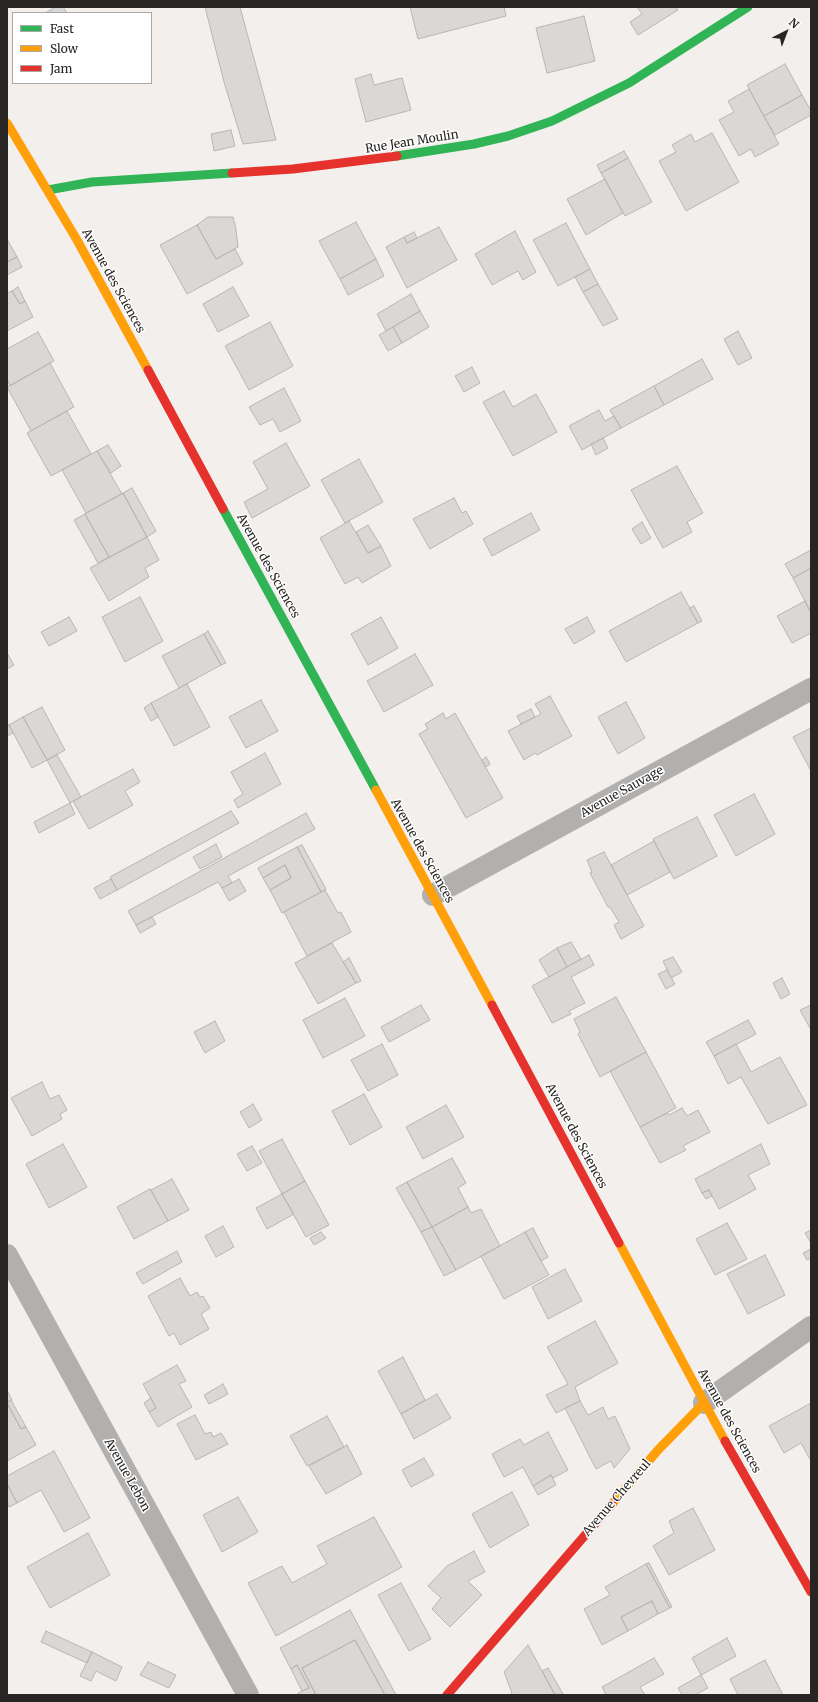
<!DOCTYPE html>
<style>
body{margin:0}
#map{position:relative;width:818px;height:1702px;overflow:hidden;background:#f2efec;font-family:Merriweather,serif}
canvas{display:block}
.frame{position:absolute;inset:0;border:8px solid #282624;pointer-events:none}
.legend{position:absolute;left:12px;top:12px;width:140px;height:72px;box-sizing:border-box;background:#fff;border:1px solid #a9a8a7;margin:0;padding:5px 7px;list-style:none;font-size:12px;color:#282624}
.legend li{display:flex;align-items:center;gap:8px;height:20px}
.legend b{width:20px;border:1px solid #a9a8a7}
.north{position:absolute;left:766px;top:12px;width:40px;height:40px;-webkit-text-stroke:3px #fff;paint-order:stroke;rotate:42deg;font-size:11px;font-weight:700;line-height:16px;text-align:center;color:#282624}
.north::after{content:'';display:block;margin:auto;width:14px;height:18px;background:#282624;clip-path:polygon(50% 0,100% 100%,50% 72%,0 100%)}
</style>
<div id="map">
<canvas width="818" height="1702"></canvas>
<div class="frame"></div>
<ul class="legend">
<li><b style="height:5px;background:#30b455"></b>Fast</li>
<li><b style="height:5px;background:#ff9f0a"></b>Slow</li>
<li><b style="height:5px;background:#e5322d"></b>Jam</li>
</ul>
<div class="north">N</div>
</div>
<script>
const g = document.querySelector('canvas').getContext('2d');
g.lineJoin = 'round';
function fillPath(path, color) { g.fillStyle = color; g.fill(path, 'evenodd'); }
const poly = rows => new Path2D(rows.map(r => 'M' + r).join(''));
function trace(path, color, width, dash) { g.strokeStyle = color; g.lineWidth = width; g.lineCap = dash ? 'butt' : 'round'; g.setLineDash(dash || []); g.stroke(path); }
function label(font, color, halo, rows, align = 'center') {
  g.font = font + ' Merriweather,serif'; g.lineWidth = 3; g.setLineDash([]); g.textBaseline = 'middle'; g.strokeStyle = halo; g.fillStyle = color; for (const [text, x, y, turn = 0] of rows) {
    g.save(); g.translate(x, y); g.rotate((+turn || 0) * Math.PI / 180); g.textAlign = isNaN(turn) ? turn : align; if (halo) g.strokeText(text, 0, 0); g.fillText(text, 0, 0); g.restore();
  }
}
const building = poly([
 [56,7,63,7,67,13,45,13,56,7],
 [205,7,240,7,276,140,243,144,224,82,205,7],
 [410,7,504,7,506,16,418,39,410,7],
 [637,7,676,7,678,10,638,35,630,22,642,14,637,7],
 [584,16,595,61,547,73,536,28,584,16],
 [785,64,802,95,764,116,747,85,785,64],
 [371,74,374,85,402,78,411,110,366,122,355,79,371,74],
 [749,89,779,144,755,157,751,149,739,156,719,120,734,112,728,101,749,89],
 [802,95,811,111,811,115,775,135,764,116,802,95],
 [231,130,235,146,214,151,211,134,231,130],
 [712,133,739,182,686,211,659,161,676,152,672,145,691,134,695,142,712,133],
 [624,151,628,158,601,173,597,165,624,151],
 [628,158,652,202,625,216,601,173,628,158],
 [605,179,623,213,586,235,567,199,605,179],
 [208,217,233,217,236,229,238,247,216,259,197,225,208,217],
 [356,222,376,259,340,279,319,241,356,222],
 [566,223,590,269,558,286,533,240,566,223],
 [197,225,216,259,235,249,243,264,187,294,160,245,197,225],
 [439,227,457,260,407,288,386,247,404,237,407,243,439,227],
 [515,231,536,272,523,280,518,271,492,285,475,254,515,231],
 [414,232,417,238,407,243,404,237,414,232],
 [7,239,17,257,7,262,7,239],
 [17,257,22,267,7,275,7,262,17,257],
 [376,259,384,276,348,295,340,279,376,259],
 [590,269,598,284,583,292,575,277,590,269],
 [598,284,618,319,603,326,583,292,598,284],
 [18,287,25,301,20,304,12,291,18,287],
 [233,287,249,316,218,332,203,304,233,287],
 [12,291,20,304,25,301,33,317,7,331,7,293,12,291],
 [411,294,420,311,386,331,377,314,411,294],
 [420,311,429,327,402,343,393,327,420,311],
 [270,322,293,366,249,390,225,346,270,322],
 [393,327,402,343,388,351,379,335,393,327],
 [738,331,752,358,738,365,724,339,738,331],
 [38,332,54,361,10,386,7,379,7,349,38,332],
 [702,359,713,379,664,405,654,386,702,359],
 [50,363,74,407,31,431,7,387,50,363],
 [472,367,480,383,464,392,455,376,472,367],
 [654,386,664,405,621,428,610,410,654,386],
 [284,388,301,421,280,432,273,419,260,425,249,407,284,388],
 [504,391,513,407,536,394,557,432,513,456,483,402,504,391],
 [599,410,605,421,614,416,621,428,582,450,569,426,599,410],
 [67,411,91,454,51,476,27,433,67,411],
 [603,438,608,448,596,455,591,444,603,438],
 [286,443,310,486,252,518,244,502,268,489,253,462,286,443],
 [108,445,121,466,111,473,97,451,108,445],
 [97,451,122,494,86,513,62,470,97,451],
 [359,459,383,502,345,523,321,480,359,459],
 [677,466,703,513,687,522,692,532,663,548,631,490,677,466],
 [132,488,156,531,147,537,123,493,132,488],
 [123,493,147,537,109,557,85,514,123,493],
 [454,498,462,513,466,511,473,524,430,549,413,519,454,498],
 [531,513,540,530,492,556,483,539,531,513],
 [85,514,109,557,98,563,74,520,85,514],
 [349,521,368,553,381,546,391,566,362,583,358,577,345,584,320,538,349,521],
 [642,522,651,538,641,544,632,529,642,522],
 [368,525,381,546,368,553,356,532,368,525],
 [147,537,159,560,145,568,149,577,109,601,90,568,147,537],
 [811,550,811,568,793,578,785,564,811,550],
 [811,568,811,613,793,578,811,568],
 [681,592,698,623,626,662,609,631,681,592],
 [140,597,163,641,125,662,102,617,140,597],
 [805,601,811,613,811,633,792,643,777,616,805,601],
 [694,606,702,621,698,623,689,608,694,606],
 [69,617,77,631,49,646,41,632,69,617],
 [381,617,398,648,368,665,351,634,381,617],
 [587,617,595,632,574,644,565,629,587,617],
 [208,631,226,663,221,665,204,634,208,631],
 [204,634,221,665,179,688,162,656,204,634],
 [7,653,14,665,7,669,7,653],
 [415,654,433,685,384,712,367,681,415,654],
 [187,684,210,727,174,746,151,703,187,684],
 [550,696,572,736,537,755,535,753,524,760,508,731,541,714,535,704,550,696],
 [261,700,278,731,246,748,229,717,261,700],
 [626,702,645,738,618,754,598,717,626,702],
 [151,703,158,717,151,721,144,708,151,703],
 [42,707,65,750,47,760,23,717,42,707],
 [531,709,535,717,521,724,517,716,531,709],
 [443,713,446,719,455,713,503,798,466,818,419,734,428,729,425,724,443,713],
 [23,717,47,760,32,768,9,725,23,717],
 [9,725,13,733,7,736,7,726,9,725],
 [811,728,811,771,793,737,811,728],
 [265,753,281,784,238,808,234,800,243,794,231,772,265,753],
 [57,755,81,797,70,803,47,760,57,755],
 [486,757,490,764,486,767,482,760,486,757],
 [133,769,140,782,125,791,133,805,89,829,73,801,133,769],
 [754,794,775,834,736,856,714,815,754,794],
 [70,803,75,814,39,833,34,822,70,803],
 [231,811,239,823,117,890,110,877,231,811],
 [306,813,315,829,228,876,232,883,222,888,218,882,136,925,128,911,306,813],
 [697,817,717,856,674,879,653,839,697,817],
 [654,841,670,872,627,895,611,865,654,841],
 [216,844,222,857,200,869,193,857,216,844],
 [302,845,326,889,321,892,297,847,302,845],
 [297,847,321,892,282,913,270,890,291,878,285,865,263,878,258,868,297,847],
 [604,852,644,926,621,939,614,925,619,922,610,907,608,907,590,873,592,872,587,860,604,852],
 [285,865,291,878,270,890,263,878,285,865],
 [111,879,117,890,100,899,94,888,111,879],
 [239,879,246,891,229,901,222,888,239,879],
 [325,890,338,913,341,912,351,932,307,956,284,912,325,890],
 [152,917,156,924,140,933,136,925,152,917],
 [571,942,581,959,567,967,557,948,571,942],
 [332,943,356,983,318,1004,295,963,332,943],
 [557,948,567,967,549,977,539,960,557,948],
 [589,955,594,965,571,977,585,1003,569,1011,571,1014,552,1023,532,986,589,955],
 [673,957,682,972,671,978,663,961,673,957],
 [349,958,361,981,356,983,343,962,349,958],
 [667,970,675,984,666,989,658,974,667,970],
 [782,978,790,994,781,999,773,983,782,978],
 [616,997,646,1052,600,1077,578,1034,580,1032,574,1019,616,997],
 [345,998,365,1036,323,1058,303,1020,345,998],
 [421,1005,430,1020,389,1042,381,1027,421,1005],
 [811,1005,811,1027,810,1028,800,1010,811,1005],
 [748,1020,756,1034,714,1056,706,1042,748,1020],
 [215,1021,225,1041,205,1053,194,1032,215,1021],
 [382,1044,398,1075,368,1091,351,1060,382,1044],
 [736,1044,751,1072,780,1057,807,1105,768,1124,741,1077,728,1084,714,1056,736,1044],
 [646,1052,676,1108,640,1127,610,1071,646,1052],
 [42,1082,50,1099,59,1095,67,1110,60,1114,62,1119,32,1136,11,1098,42,1082],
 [364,1094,382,1127,350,1145,332,1111,364,1094],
 [253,1104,262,1120,249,1128,240,1112,253,1104],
 [446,1105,464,1137,423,1159,406,1127,446,1105],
 [682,1108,687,1116,698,1110,710,1132,683,1146,686,1150,660,1163,640,1127,667,1113,669,1115,682,1108],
 [282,1139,305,1181,282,1194,259,1151,282,1139],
 [63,1144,87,1187,49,1208,26,1164,63,1144],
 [761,1144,770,1164,748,1175,756,1189,719,1209,709,1190,702,1193,695,1179,761,1144],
 [252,1146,262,1163,247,1171,237,1154,252,1146],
 [452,1158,466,1183,458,1188,468,1207,432,1227,407,1182,452,1158],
 [172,1179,189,1210,168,1221,151,1190,172,1179],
 [305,1181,329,1225,306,1237,282,1194,305,1181],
 [407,1182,432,1227,421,1232,396,1188,407,1182],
 [150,1189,168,1221,134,1239,117,1207,150,1189],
 [709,1190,712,1196,706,1199,702,1193,709,1190],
 [282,1194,294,1214,267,1229,256,1208,282,1194],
 [468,1207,471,1213,481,1209,500,1246,456,1270,432,1227,468,1207],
 [727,1223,747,1259,715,1275,696,1239,727,1223],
 [223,1226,234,1247,216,1257,205,1236,223,1226],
 [432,1227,456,1270,444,1276,421,1232,432,1227],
 [533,1228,548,1257,541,1261,525,1232,533,1228],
 [811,1230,811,1243,805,1233,811,1230],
 [321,1232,326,1238,314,1245,310,1238,321,1232],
 [525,1232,549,1275,504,1299,481,1256,525,1232],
 [811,1249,811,1258,807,1260,803,1253,811,1249],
 [177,1251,182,1262,143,1284,136,1273,177,1251],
 [765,1255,785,1295,748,1314,727,1274,765,1255],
 [565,1269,582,1301,548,1319,532,1287,565,1269],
 [180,1278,190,1296,197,1292,200,1297,203,1296,210,1308,201,1314,209,1329,180,1345,174,1333,169,1336,148,1296,180,1278],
 [595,1321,618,1363,575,1387,580,1401,556,1413,546,1395,568,1384,547,1347,595,1321],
 [403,1357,425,1400,401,1414,378,1371,403,1357],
 [177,1365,186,1381,179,1384,192,1407,158,1427,149,1412,156,1408,143,1384,177,1365],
 [223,1384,228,1394,209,1404,204,1395,223,1384],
 [7,1390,12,1400,7,1402,7,1390],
 [437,1394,451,1418,414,1439,401,1414,437,1394],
 [151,1398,156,1408,149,1412,144,1403,151,1398],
 [11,1400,26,1427,21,1429,7,1403,11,1400],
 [580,1401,588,1415,603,1407,608,1419,615,1416,630,1449,614,1468,611,1461,596,1469,565,1408,580,1401],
 [7,1403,21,1429,26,1427,36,1445,7,1461,7,1403],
 [811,1403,811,1461,801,1443,784,1453,769,1426,811,1403],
 [195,1415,205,1434,211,1432,213,1437,221,1433,228,1444,196,1460,177,1424,195,1415],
 [327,1416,344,1447,307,1466,290,1436,327,1416],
 [548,1432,568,1470,553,1478,551,1475,533,1486,523,1467,504,1477,492,1454,520,1439,524,1445,548,1432],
 [347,1445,362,1474,326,1494,309,1466,347,1445],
 [54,1451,90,1518,64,1532,41,1490,17,1503,7,1484,7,1476,54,1451],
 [424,1458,434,1475,411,1487,402,1470,424,1458],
 [551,1475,556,1485,538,1495,533,1486,551,1475],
 [7,1484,17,1503,9,1507,7,1503,7,1484],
 [512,1492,529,1525,490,1548,472,1514,512,1492],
 [238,1497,258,1532,222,1552,203,1515,238,1497],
 [693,1508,715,1550,669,1575,653,1546,674,1533,669,1521,693,1508],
 [374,1517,402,1567,276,1636,248,1583,282,1566,292,1583,327,1564,317,1546,374,1517],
 [88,1533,110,1575,50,1608,27,1567,88,1533],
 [474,1551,485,1572,468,1581,482,1595,450,1627,432,1609,441,1598,428,1586,447,1566,474,1551],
 [649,1563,672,1607,670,1608,646,1564,649,1563],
 [646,1564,670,1608,658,1614,652,1601,621,1617,628,1631,602,1645,584,1609,610,1595,605,1587,646,1564],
 [401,1583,431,1639,409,1651,378,1595,401,1583],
 [652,1601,658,1614,628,1631,621,1617,652,1601],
 [350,1610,396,1695,385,1695,355,1640,302,1668,316,1695,299,1695,298,1693,309,1688,297,1665,291,1669,280,1648,350,1610],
 [46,1631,92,1652,87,1663,41,1642,46,1631],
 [727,1638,736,1656,701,1675,692,1658,727,1638],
 [355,1640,385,1695,316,1695,302,1668,355,1640],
 [528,1645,542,1671,555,1695,510,1695,512,1693,504,1672,528,1645],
 [92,1652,122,1667,116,1681,96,1671,91,1681,80,1676,92,1652],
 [654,1658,664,1674,640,1687,645,1695,606,1695,602,1687,654,1658],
 [765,1660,783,1695,738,1695,730,1679,765,1660],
 [148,1662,176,1675,169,1688,140,1675,148,1662],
 [297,1665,309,1688,302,1691,291,1669,297,1665],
 [548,1668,563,1694,555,1695,542,1671,548,1668],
 [701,1675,708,1688,695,1695,682,1695,678,1688,701,1675]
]);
fillPath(building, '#dad8d6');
trace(building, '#b8b5b3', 1);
trace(poly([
 [433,895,811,689],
 [7,1255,248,1695],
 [704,1403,811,1327]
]), '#b1b0af', 22);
trace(poly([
 [397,156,474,144,508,136,552,121,629,83,748,7],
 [48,190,92,182,232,173],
 [223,509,376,790]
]), '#30b455', 9);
trace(poly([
 [7,123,77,240,148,370],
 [376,790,492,1005],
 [619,1243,725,1441],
 [612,1504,658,1450,704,1403]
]), '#ff9f0a', 9);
trace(poly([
 [232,173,293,169,397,156],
 [148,370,223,509],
 [492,1005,619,1243],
 [725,1441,811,1592],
 [447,1695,612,1504]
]), '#e5322d', 9);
label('12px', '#282624', '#fff', [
 ["Rue Jean Moulin",412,142,-9],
 ["Avenue des Sciences",113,281,61],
 ["Avenue des Sciences",268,566,61],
 ["Avenue Sauvage",622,792,-29],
 ["Avenue des Sciences",422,851,61],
 ["Avenue des Sciences",576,1136,62],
 ["Avenue des Sciences",729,1421,61],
 ["Avenue Lebon",127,1475,61],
 ["Avenue Chevreul",617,1498,-49]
]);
</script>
